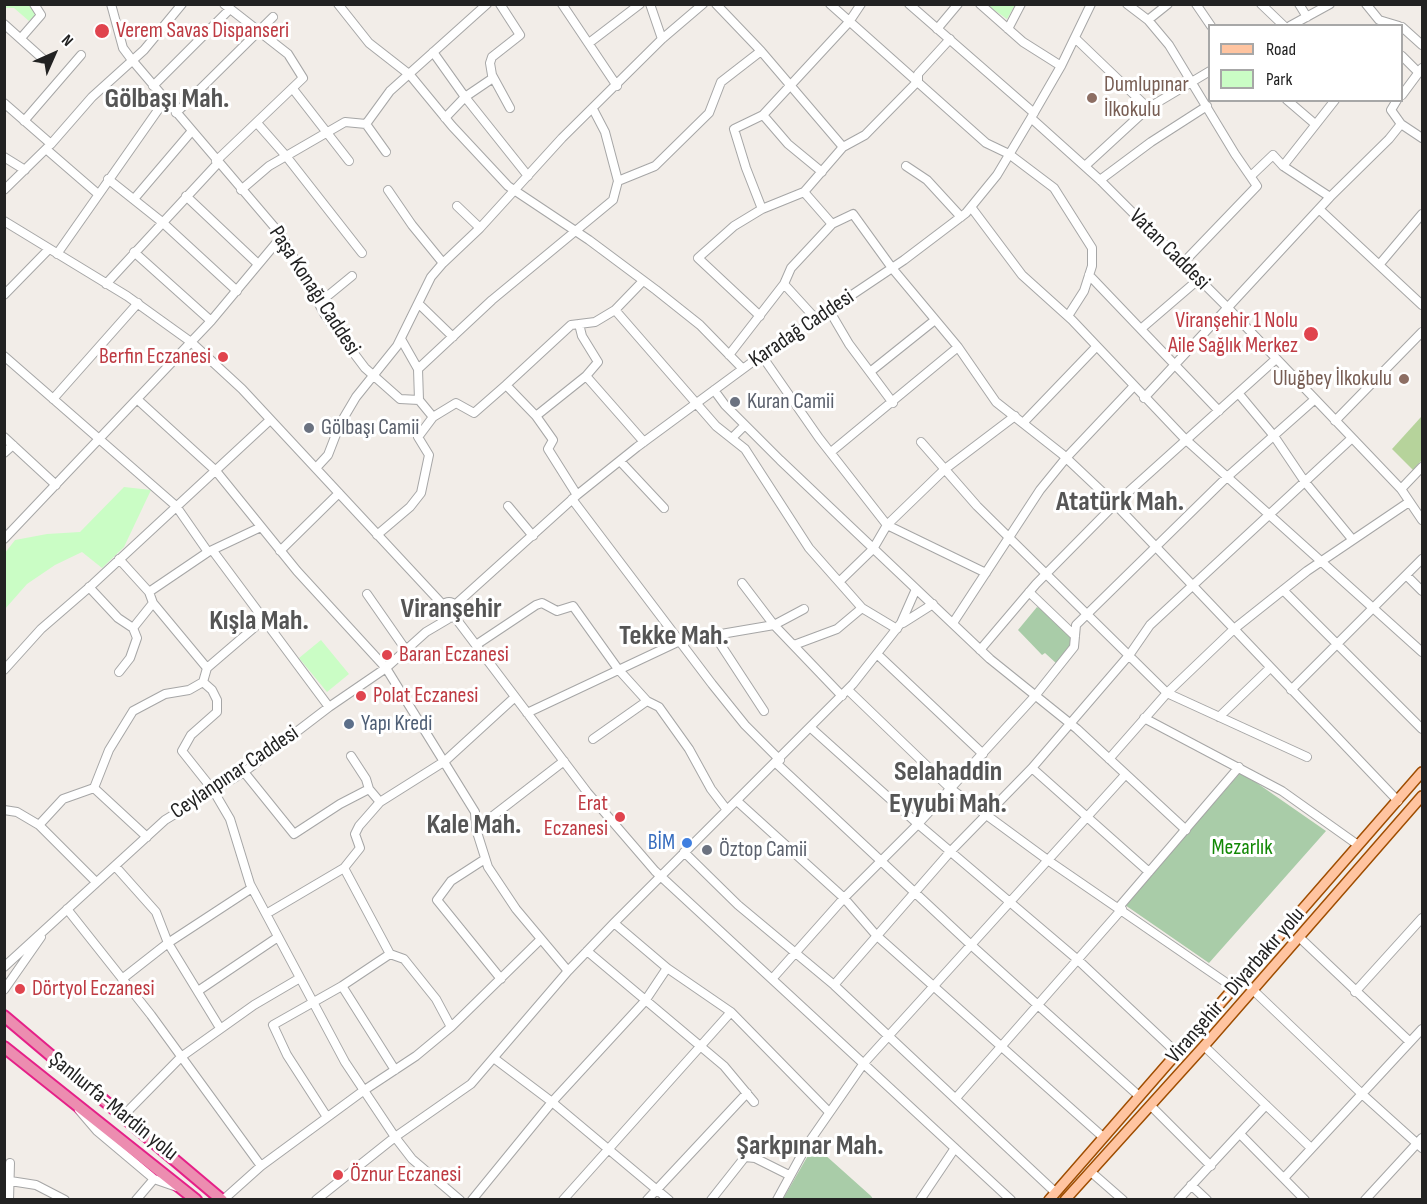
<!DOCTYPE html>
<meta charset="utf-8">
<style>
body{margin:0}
#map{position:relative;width:1427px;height:1204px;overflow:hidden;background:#f2ede8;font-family:"Sofia Sans Condensed",sans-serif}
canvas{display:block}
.frame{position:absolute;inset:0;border:6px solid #222;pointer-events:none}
.legend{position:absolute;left:1208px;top:24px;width:195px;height:78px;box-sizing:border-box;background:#fff;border:2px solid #a7a7a7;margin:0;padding:8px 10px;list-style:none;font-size:18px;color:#222}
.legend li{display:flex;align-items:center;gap:12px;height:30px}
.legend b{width:30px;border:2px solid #a7a7a7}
.north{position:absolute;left:24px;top:24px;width:60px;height:60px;-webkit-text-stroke:4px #fff;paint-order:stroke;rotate:45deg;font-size:16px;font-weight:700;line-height:24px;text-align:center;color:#222}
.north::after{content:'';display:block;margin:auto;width:21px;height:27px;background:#222;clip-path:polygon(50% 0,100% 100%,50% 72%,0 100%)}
</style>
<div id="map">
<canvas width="1427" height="1204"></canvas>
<div class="frame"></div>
<ul class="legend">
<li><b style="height:8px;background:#ffc4a0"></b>Road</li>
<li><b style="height:16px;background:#cafdc5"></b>Park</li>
</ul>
<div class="north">N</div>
</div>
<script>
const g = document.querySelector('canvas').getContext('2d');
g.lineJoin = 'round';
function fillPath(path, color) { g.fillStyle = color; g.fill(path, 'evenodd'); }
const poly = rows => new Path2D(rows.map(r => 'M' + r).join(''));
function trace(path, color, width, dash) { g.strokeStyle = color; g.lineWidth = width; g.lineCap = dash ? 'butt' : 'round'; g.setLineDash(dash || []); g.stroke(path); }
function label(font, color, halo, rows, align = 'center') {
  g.font = font + ' "Sofia Sans Condensed",sans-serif'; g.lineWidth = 6; g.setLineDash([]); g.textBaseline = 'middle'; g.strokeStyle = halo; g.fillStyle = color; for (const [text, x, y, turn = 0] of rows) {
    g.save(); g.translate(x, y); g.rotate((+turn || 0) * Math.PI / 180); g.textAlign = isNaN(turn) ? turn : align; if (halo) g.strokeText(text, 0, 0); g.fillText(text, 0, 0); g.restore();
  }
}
fillPath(poly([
 [1421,417,1422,460,1413,470,1392,449]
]), '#b6d39b');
fillPath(poly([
 [1037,607,1057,619,1068,631,1072,644,1057,664,1045,653,1042,655,1018,630],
 [1241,772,1326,831,1209,963,1125,905],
 [814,1145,871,1196,873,1199,783,1199]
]), '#a9cca8');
fillPath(poly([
 [4,5,29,5,37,13,29,21,14,8,5,8],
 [987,5,1015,4,1015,5,1007,19],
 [124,487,151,490,124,547,102,568,82,552,55,565,27,584,5,609,5,553,15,540,47,534,80,532],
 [321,640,349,674,327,692,299,658]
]), '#cafdc5');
const minor = poly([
 [111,4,123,48,132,60,282,236,325,315,365,368,400,399,419,400],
 [338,4,369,43,410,75,452,126,508,186,589,240,656,290,700,325,743,369],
 [500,4,520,35,492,57,490,63,492,75,510,108],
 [562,4,617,86],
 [650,4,662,39],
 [716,4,761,51,843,147],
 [830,4,986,143,1009,154,1054,188,1092,248,1092,266,1084,291,1068,316],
 [909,4,1034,113],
 [980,4,1023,42,1061,66],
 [1127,4,1148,20,1169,45,1235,154,1257,186,1183,263],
 [1196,4,1211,26],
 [1261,4,1284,26],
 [1299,4,1307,17],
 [1366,4,1379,20,1399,26],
 [1148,20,1168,4],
 [4,24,43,59],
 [1290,26,1330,4],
 [1402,27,1422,45],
 [937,29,958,4],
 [1008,29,1021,4],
 [21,38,41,15,34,4],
 [1075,38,1148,108],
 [589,43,640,4],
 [433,52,465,97,528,176],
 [1402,56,1419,73],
 [153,86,230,9],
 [293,89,349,161],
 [1402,95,1422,68],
 [1287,100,1315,124],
 [4,103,51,144],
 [176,113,273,17],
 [763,115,788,144,822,172],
 [445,118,465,97,493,78],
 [1031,118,1100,180,1228,308,1401,489,1422,520],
 [24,121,81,55],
 [257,123,286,156,362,253],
 [366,124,390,91,487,4],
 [1401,124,1422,138],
 [46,149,98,194],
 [4,157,25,170],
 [216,161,303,78,288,54,224,4],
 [906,166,927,180,961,217],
 [1085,166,1148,108,1210,71],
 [1283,166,1335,100],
 [1252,175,1273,155,1283,166,1330,197],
 [108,179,162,222,237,291],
 [1100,180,1151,142,1207,106],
 [618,181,655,166,709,113,721,82,761,51],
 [4,190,51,144,92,97,144,50,182,4],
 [241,190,269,166,345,122,366,124,386,152],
 [388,190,412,225,443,263],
 [804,192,832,224],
 [186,196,258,264],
 [134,199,191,132],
 [457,206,480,228],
 [971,207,1022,275,1072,320,1185,439,1422,652],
 [762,209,746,168,734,129,763,115,849,22,861,4],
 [1319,209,1422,305],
 [4,221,127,296,191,342,242,389,443,605],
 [134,252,211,321],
 [57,254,165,100],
 [1379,265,1422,214],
 [1089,275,1219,411],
 [106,284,218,163],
 [784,284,816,319],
 [4,295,49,249],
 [319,303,352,276],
 [419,304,453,337],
 [615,310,716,426,745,449,809,548,862,608,897,629],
 [829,310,849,344,893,403],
 [760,316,698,258,734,226,762,209,804,192,843,147,865,135,918,81,918,74,950,39],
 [1142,328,1199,279],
 [401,339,418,369,419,400,433,417,456,403,474,413,506,385,536,416,553,440,548,449,577,495],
 [729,355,784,284,791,268,832,224,853,214,892,268,958,347,996,402,1062,454,1115,504,1398,801],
 [4,356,176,506,208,552],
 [762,356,819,438,887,525,986,573],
 [418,369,492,300,613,200,618,181,605,132,593,109],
 [870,372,935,320],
 [586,376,644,442],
 [506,385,571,325,595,322,615,310,643,281],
 [714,390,725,405,780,460,990,659,1077,729,1186,830],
 [1239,394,1274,436,1305,482,1352,539],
 [1144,398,1330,197,1389,139,1401,124,1391,110,1397,100],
 [53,399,138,303],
 [138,400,216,471,297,571,386,668,475,812,476,829,488,867,516,909,568,971],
 [536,416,586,376,598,362,582,336,579,324],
 [1335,421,1422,332],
 [1023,423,1096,347],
 [4,437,56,485],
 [732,438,745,425],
 [921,442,977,506,1167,693,1307,757],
 [831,452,958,347],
 [4,453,13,445],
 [620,461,664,508],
 [316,468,328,455,340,424,356,397,397,346,431,277,443,263,480,228,562,138,662,39,703,4],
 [1401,489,1422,467],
 [572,499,712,684,745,725,780,760],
 [508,506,533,536],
 [377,535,410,507,421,493,429,455,418,437,433,417],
 [4,539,211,321,282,236],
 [213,551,329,707],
 [280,551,339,493],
 [119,559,149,592,153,603,207,668],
 [1406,575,1422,591],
 [840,581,873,549,887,525,945,469,1015,416],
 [742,583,774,625,842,696],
 [89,587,118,618,133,628,137,638,130,658,119,672],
 [1284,591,1422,729],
 [149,592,208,552,261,527],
 [1029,592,1075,636],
 [367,594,406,650],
 '441 610a8 8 0 1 1 16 0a8 8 0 1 1-16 0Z',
 [455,605,577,495,637,447,755,360,904,260,966,213,997,175,1031,118,1061,66,1091,4],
 [454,616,587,792,655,871,1011,1200],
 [903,623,933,604],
 [953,623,1040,490,1066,458,1133,387],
 [133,628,153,603],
 [715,636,764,711],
 [476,645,536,605,542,603,557,611,573,606,618,669,647,701],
 [794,645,837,629,862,608],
 [980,650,1036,584,1115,504,1276,359],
 [877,654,983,754],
 [4,670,41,629,93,584,270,420],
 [203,682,212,690,217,700,217,712,191,735,182,751,213,790,230,819,250,884,345,1062,395,1137,412,1159,460,1200],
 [848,690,951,789,1049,861,1234,988],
 [1291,690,1422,559],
 [527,713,680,641,774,625,804,609],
 [1219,717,1270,668],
 [1144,718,1282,791,1358,845],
 [811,728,918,824,1078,960,1177,1053],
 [593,739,647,701,659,707,689,749,711,789,727,810],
 [351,756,366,779,369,789,380,802],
 [1109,759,1167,693,1234,629,1307,571,1409,502],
 [776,763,970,944,1139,1096],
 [1032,768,1149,872],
 [244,772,294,834,340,804,369,789],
 [94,788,109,750,133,711,165,694,189,690,203,682,207,668,263,620],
 [94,788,147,837],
 [737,801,844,898,876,935,1103,1137],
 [4,810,17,812,39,825,96,882],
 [39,825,63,799,94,788],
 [476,829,564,761],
 [684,852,738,905,834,985,1055,1192],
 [485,859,451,881,437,900,501,979],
 [115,866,156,912,168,943,220,1028],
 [344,868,390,954,404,959,436,999,451,1027,541,939],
 [1119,907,1239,767],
 [67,909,151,1015,261,1166],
 [266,914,344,868,360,848,355,834,359,826,380,802,445,761,515,697],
 [614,923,667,968,731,1012,829,1112],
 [1299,937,1410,1042],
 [587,951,724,1066,754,1102],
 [4,967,165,820,244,772,329,707,386,668,426,632,448,619],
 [122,979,168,943,252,888],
 [772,979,844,898,918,824,1035,696,1074,647,1076,625,1226,478,1314,400],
 [834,985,950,852,1032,768,1130,654,1150,625,1352,438],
 [342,986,395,1070],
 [4,990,41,937],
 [1253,990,1362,1094,1422,1148],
 [198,991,278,937],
 [1355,992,1422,918],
 [1204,1046,1311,1148],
 [495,1059,552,1102,669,1200],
 [956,1098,1122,909],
 [1151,1106,1211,1166],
 [79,1110,97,1131,154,1179,177,1187],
 [123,1116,181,1057,254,1005,300,978],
 [327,1117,287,1055,273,1025,342,986,390,954],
 [1240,1134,1305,1200],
 [1091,1172,1123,1200],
 [1284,1178,1422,1029],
 [4,1180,36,1185,65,1200],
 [1191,1185,1207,1200],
 [9,1200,10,1163],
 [136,1200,154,1179],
 [223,1200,261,1166,363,1091,416,1056,451,1027],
 [316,1200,395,1137,471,1084,568,971,614,923,853,684,901,623,916,589],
 [472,1200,552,1102,645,1001,667,968],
 [563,1200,731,1012],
 [647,1200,747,1093],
 [711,1200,745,1157,755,1158,789,1175],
 [777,1200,807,1145,864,1063,1125,775],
 [920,1200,955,1148],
 [1178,1200,1266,1105],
 [1365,1200,1422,1138]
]);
const major = poly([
 [1049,1200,1422,772],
 [1065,1200,1204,1046,1422,796]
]);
const highway = poly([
 [4,1016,222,1200],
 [4,1047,196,1200]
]);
trace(minor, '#a6a6a6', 10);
trace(major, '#9f4d00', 12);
trace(highway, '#e52088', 14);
trace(minor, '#fff', 8);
trace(major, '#ffc4a0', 9);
trace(highway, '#ec8db0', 10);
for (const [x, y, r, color] of [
 [102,31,8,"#e0444e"],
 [1092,98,6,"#8d6e63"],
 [1311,334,8,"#e0444e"],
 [223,357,6,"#e0444e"],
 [1404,379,6,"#8d6e63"],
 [735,402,6,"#6b7280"],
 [309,428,6,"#6b7280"],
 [387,655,6,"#e0444e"],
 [361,696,6,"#e0444e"],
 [349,724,6,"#5c6f8a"],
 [620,817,6,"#e0444e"],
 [687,843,6,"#3f7fe0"],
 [707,850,6,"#6b7280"],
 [20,989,6,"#e0444e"],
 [338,1175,6,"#e0444e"]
]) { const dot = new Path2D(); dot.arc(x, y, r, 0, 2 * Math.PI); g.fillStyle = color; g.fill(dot); trace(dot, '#fff', 2); }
label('22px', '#be3a42', '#fff', [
 ["Verem Savas Dispanseri",116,31],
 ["Viranşehir 1 Nolu",1298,321,"right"],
 ["Aile Sağlık Merkez",1298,346,"right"],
 ["Berfin Eczanesi",211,357,"right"],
 ["Baran Eczanesi",399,655],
 ["Polat Eczanesi",373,696],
 ["Erat",608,804,"right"],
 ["Eczanesi",608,829,"right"],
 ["Dörtyol Eczanesi",32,989],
 ["Öznur Eczanesi",350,1175]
], 'left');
label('22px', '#785e54', '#fff', [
 ["Dumlupınar",1104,85],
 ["İlkokulu",1104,110],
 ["Uluğbey İlkokulu",1392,379,"right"]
], 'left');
label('22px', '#222', '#fff', [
 ["Vatan Caddesi",1169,250,45],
 ["Paşa Konağı Caddesi",314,291,57],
 ["Karadağ Caddesi",802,329,-34],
 ["Ceylanpınar Caddesi",235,773,-34],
 ["Viranşehir - Diyarbakır yolu",1236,986,-49],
 ["Şanlıurfa-Mardin yolu",113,1107,39]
]);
label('22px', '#5b616d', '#fff', [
 ["Kuran Camii",747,402],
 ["Gölbaşı Camii",321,428],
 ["Öztop Camii",719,850]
], 'left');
label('22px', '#4e5e75', '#fff', [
 ["Yapı Kredi",361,724]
], 'left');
label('22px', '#366cbe', '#fff', [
 ["BİM",675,843]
], 'right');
label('22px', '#138906', '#fff', [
 ["Mezarlık",1242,848]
]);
label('bold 28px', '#555', '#fff', [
 ["Gölbaşı Mah.",167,100],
 ["Atatürk Mah.",1120,503],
 ["Viranşehir",451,610],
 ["Kışla Mah.",259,622],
 ["Tekke Mah.",674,637],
 ["Selahaddin",948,773],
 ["Eyyubi Mah.",948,805],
 ["Kale Mah.",474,826],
 ["Şarkpınar Mah.",810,1147]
]);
</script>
